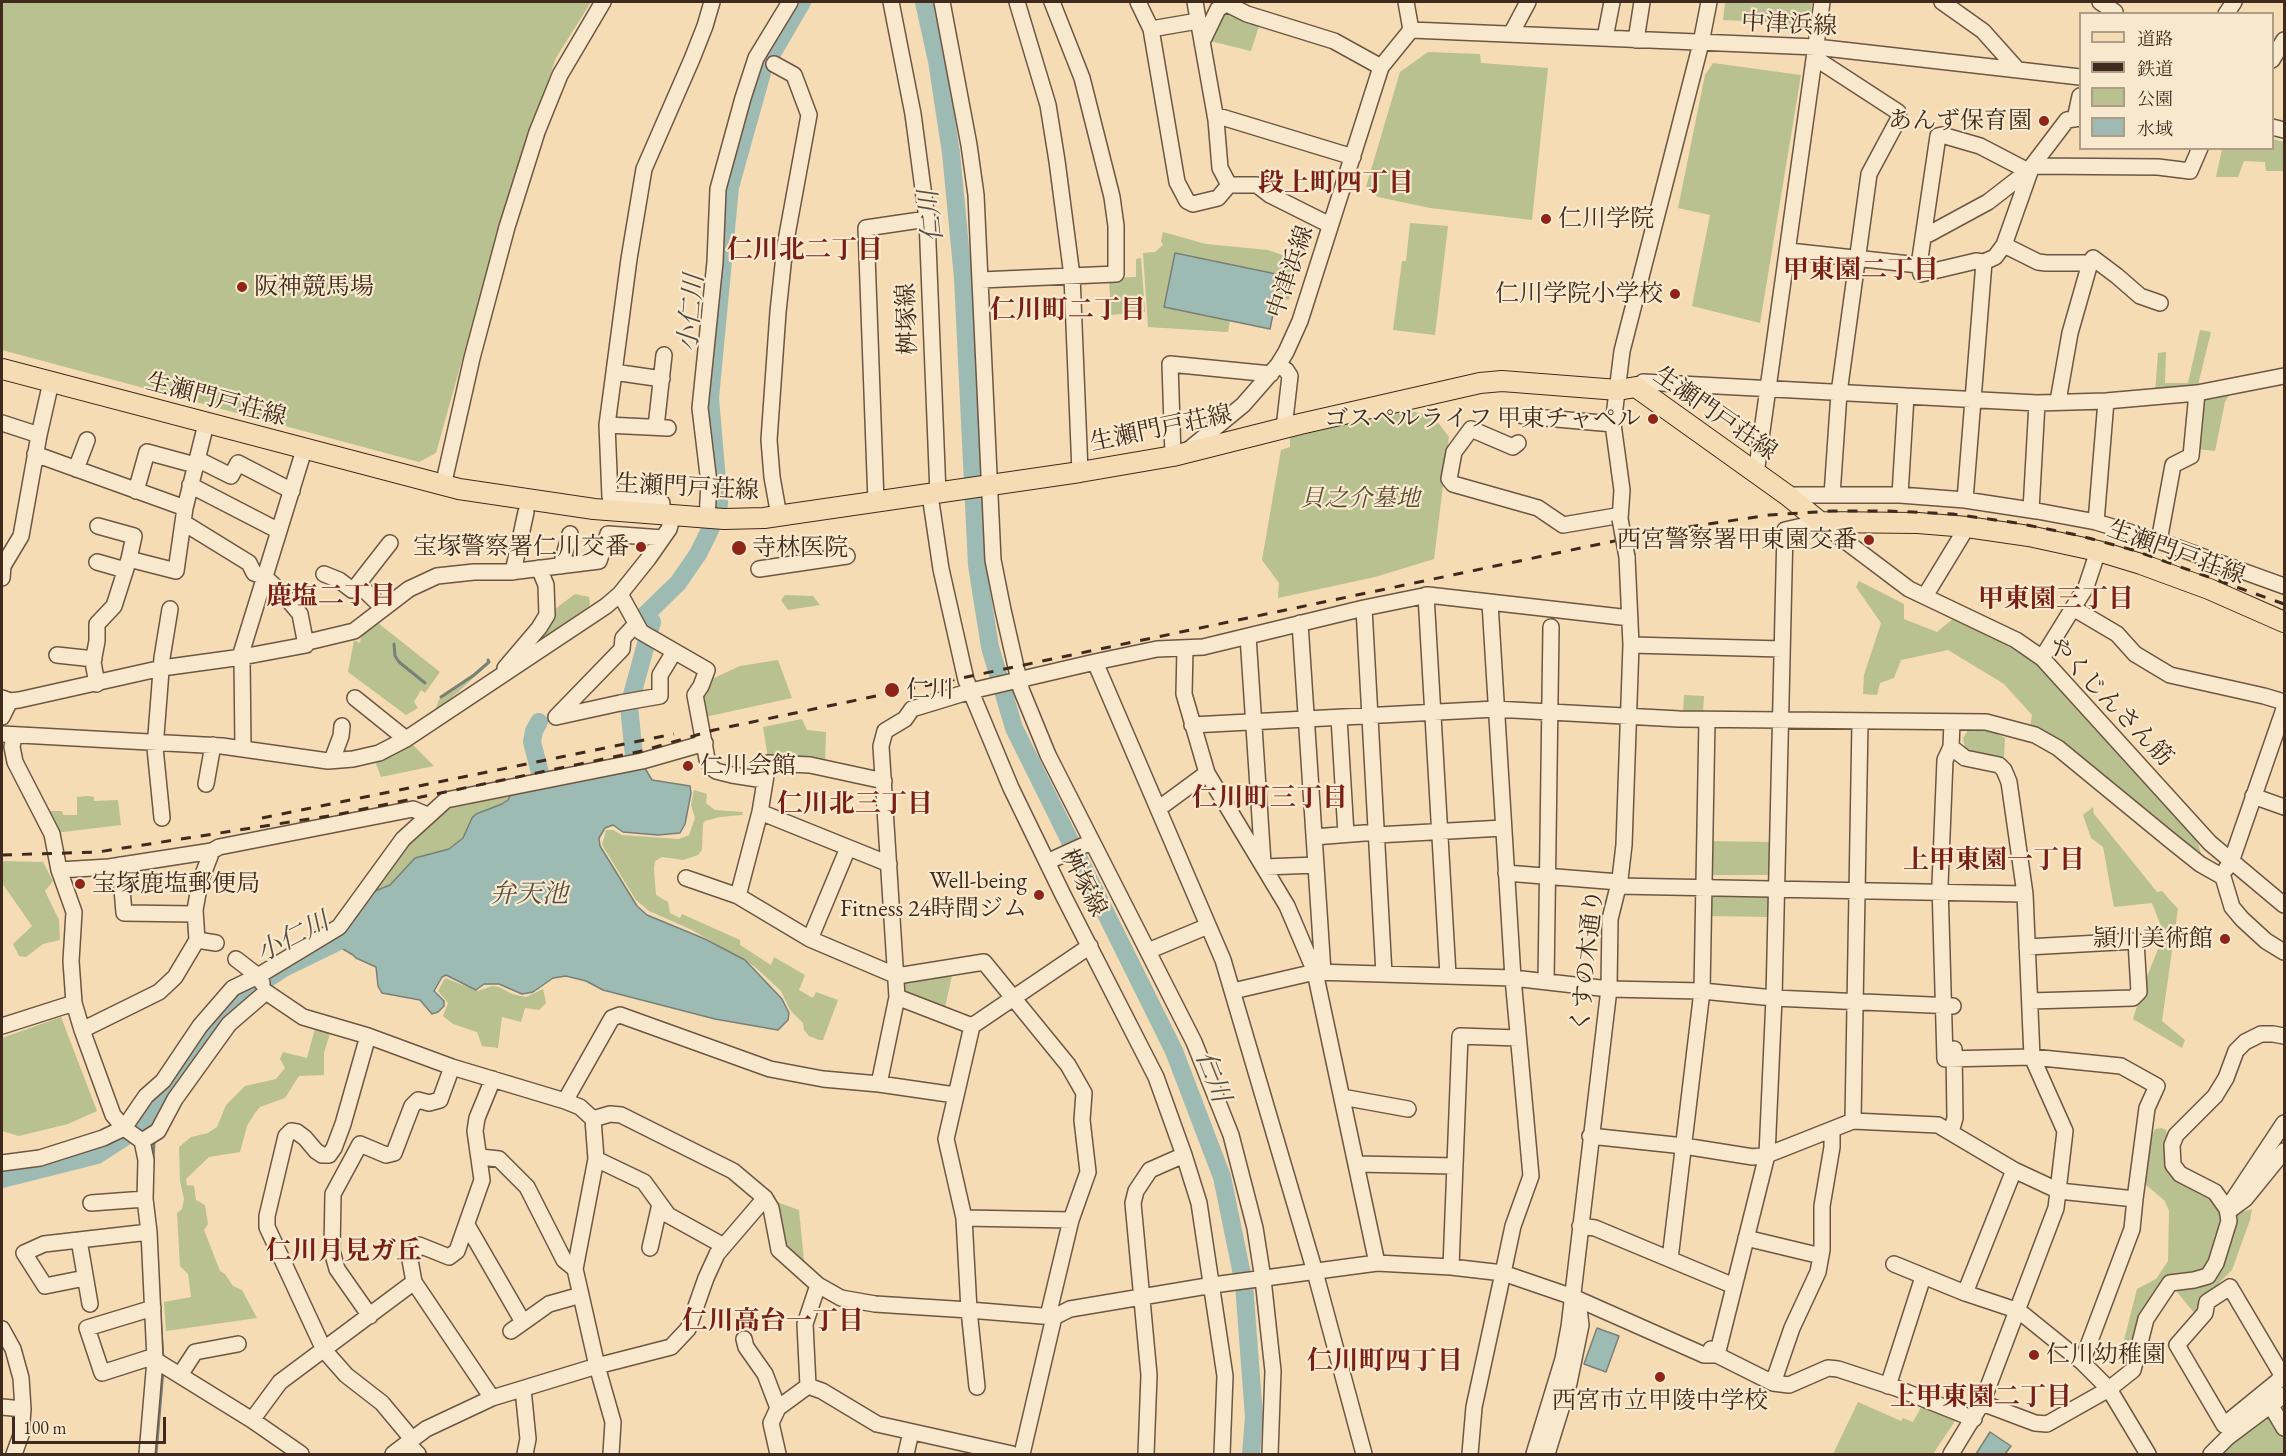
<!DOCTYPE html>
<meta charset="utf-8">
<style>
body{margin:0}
#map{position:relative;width:2286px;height:1456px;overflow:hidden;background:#f5dcb4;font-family:"EB Garamond","Noto Serif JP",serif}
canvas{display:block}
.frame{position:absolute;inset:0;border:3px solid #402a1d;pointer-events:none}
.legend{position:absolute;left:2079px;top:12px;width:195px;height:138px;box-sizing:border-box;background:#f8e8ce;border:2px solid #ae9c87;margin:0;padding:8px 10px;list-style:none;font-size:18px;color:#402a1d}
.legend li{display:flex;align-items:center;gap:12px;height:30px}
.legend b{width:30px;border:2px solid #ae9c87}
.scale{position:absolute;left:12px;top:1417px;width:154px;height:27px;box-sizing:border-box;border:3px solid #402a1d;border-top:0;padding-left:8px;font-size:18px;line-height:21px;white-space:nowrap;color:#402a1d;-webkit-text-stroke:4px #f8e8ce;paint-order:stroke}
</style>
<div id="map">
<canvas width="2286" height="1456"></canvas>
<div class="frame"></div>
<ul class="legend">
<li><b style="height:8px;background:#f5dcb4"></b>道路</li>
<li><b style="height:8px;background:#402a1d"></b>鉄道</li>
<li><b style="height:16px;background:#b8c18f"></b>公園</li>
<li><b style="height:16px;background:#9dbab3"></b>水域</li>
</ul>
<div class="scale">100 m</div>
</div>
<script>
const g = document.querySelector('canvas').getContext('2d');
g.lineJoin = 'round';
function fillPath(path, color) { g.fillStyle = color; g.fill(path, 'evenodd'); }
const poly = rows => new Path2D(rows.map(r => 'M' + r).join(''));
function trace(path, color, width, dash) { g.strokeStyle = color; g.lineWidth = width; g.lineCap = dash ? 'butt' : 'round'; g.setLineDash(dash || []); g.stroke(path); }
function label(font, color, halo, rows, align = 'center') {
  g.font = font + ' "EB Garamond","Noto Serif JP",serif'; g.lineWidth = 4.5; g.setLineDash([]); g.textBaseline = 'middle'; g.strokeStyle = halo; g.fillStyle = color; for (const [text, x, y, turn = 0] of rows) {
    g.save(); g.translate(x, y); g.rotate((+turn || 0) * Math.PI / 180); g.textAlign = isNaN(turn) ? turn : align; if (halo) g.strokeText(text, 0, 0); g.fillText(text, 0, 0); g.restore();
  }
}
fillPath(poly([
 [2,2,591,2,556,58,504,210,436,453,419,462,2,350],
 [1725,2,1812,2,1809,31,1782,31,1783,23,1723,20],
 [1224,11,1260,23,1251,51,1210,41],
 [1428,52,1480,54,1481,63,1548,68,1532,220,1430,208,1378,197,1366,187,1400,72],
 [1713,63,1801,75,1760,323,1692,306,1710,215,1678,208,1705,75],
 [2273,139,2284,142,2284,171,2266,171,2265,162,2244,161,2238,177,2216,177,2222,149,2272,148],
 [1410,223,1448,226,1435,335,1393,330,1402,261,1406,261],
 [1163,232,1206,244,1268,250,1300,261,1289,300,1276,298,1281,275,1164,307,1230,320,1228,332,1148,327,1143,253,1155,252,1163,245,1161,241],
 [1141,258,1145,312,1111,315,1109,278,1136,277,1136,259],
 [2200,330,2211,332,2197,389,2155,393,2158,353,2166,352,2165,383,2188,383],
 [2231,392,2225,402,2215,451,2197,449,2201,400],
 [1401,409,1433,416,1449,437,1434,559,1375,577,1278,598,1279,583,1262,560,1281,450,1290,447,1290,435],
 [1859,581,1904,604,1904,619,1937,632,1954,618,2017,646,2041,669,2196,836,2202,857,2030,727,2032,715,2004,684,1948,650,1901,660,1894,678,1880,683,1877,695,1863,694,1864,675,1881,623,1856,587],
 [575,594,589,597,590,603,588,611,526,653,554,616,555,609],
 [785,595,813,596,820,605,788,610,781,600],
 [373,619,440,672,425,693,421,690,414,702,418,708,406,715,348,672,354,640,360,643,362,631],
 [778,660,792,698,705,717,699,694,714,678,740,666],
 [491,662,447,702,448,706,434,712,440,698],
 [1684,695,1704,696,1703,713,1683,713],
 [802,719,807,730,826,732,825,766,768,758,763,727],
 [1969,729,1991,731,2005,738,2004,757,1975,755,1965,748,1963,738],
 [411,743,434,766,381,777,375,761],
 [694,790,707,794,706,803,715,810,743,812,742,815,720,817,705,821,703,824,702,850,698,855,683,860,662,857,655,861,654,869,656,895,668,902,670,913,680,918,682,914,740,940,740,945,771,965,774,957,805,975,799,990,813,998,816,992,838,1000,823,1040,819,1040,809,1036,804,1030,803,1023,790,1010,781,991,754,966,692,930,649,911,636,900,602,845,606,830,613,830,622,835,679,839,689,835,695,818,691,805],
 [512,792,508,800,502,804,476,815,472,818,463,838,448,850,415,858,390,885,371,893,419,828,447,804],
 [88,796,94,797,94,801,118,800,121,825,55,833,48,811,62,811,63,815,77,815,77,797],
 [2093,807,2094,814,2157,892,2162,891,2178,909,2162,1021,2185,1040,2182,1048,2133,1019,2144,984,2164,934,2152,903,2114,907,2103,847,2091,838,2083,815],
 [1709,841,1770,842,1769,875,1708,875],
 [2,861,43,862,53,881,45,891,59,920,60,940,43,944,26,957,19,956,13,944,32,926,2,883],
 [1708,893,1769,894,1769,917,1708,916],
 [953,971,944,1012,900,995,902,978],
 [445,978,478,991,492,986,499,987,512,994,526,997,543,989,546,1003,539,1010,525,1008,521,1022,502,1017,498,1048,482,1046,477,1032,453,1024,443,1016,448,1003,438,991],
 [61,1017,97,1111,68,1124,19,1136,2,1131,2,1038],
 [316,1025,331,1030,324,1053,324,1075,299,1076,285,1098,260,1107,255,1113,247,1126,240,1152,209,1157,186,1179,187,1185,194,1186,196,1200,205,1205,208,1224,204,1230,220,1271,225,1274,233,1286,242,1290,257,1318,166,1331,164,1302,191,1297,188,1274,180,1266,177,1213,182,1209,184,1199,180,1181,179,1147,191,1137,208,1133,217,1127,226,1105,245,1086,276,1079,285,1068,280,1059,283,1052,307,1058],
 [2162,1128,2166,1130,2167,1133,2167,1160,2169,1167,2186,1187,2216,1202,2225,1217,2252,1209,2250,1220,2232,1270,2202,1300,2195,1314,2170,1283,2159,1285,2134,1350,2127,1346,2124,1340,2137,1289,2156,1279,2168,1261,2169,1211,2165,1201,2145,1184,2143,1177,2151,1136,2155,1129],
 [774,1201,799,1210,804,1261,795,1259,783,1247],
 [1858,1402,1901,1421,1903,1418,1913,1422,1923,1404,1957,1418,1933,1454,1833,1454],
 [2267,1414,2284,1434,2284,1454,2217,1454]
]), '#b8c18f');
const water = poly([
 [1175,253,1281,275,1270,329,1164,307,1175,253],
 [643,765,652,780,690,786,691,793,685,824,680,833,658,835,623,832,613,825,605,828,599,838,600,846,637,906,647,915,705,939,745,960,782,999,789,1013,788,1020,778,1030,715,1019,603,990,586,981,566,976,553,978,533,992,522,994,499,984,484,984,476,990,446,975,442,977,434,991,444,1001,444,1006,438,1012,432,1014,420,1000,382,993,378,986,376,967,356,958,353,955,338,946,334,946,331,940,370,893,390,885,415,858,449,849,463,838,472,818,476,814,502,804,508,800,512,792,643,765],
 [1597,1328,1619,1336,1606,1372,1584,1364,1597,1328],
 [1990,1432,2011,1446,2005,1454,1976,1454,1990,1432]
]);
fillPath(water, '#9dbab3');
trace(water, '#788077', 1.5);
trace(poly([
 [394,644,395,656,399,662,425,683],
 [441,697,474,675,489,662,488,660],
 [153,1113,153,1127],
 [153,1166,154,1139],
 [158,1277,163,1360],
 [156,1454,163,1370]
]), '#788077', 3);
trace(poly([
 [924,2,937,61,951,153,963,278,977,565,990,647,1014,728,1174,1051,1222,1177,1244,1284,1254,1417,1251,1454],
 [642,618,678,583,698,554,710,530,719,504,710,398,730,187,763,69,802,2],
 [539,722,534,731,532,742,543,784,542,796],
 [635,766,629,706,652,622],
 [2,1179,97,1155,142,1126,204,1037,247,992,284,968,354,934]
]), '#9dbab3', 18);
const minor = poly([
 [891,2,913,114,927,219,938,494],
 [942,2,969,145,976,195,993,560,1003,610,1021,689,1048,755,1194,1042,1231,1135,1255,1228,1263,1279,1273,1371,1270,1454],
 [1017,2,1048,105,1057,161,1072,276,1080,472],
 [1138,2,1151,29,1177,182,1187,201,1193,204,1218,198,1229,185],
 [1195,2,1216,120,1220,168,1229,185],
 [1223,2,1247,14,1334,41,1381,67],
 [1406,2,1411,30],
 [1942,2,1983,31,2017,69],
 [2100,2,2115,12],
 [2226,14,2234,2],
 [1151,29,1198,21],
 [1411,30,1816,47,2080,77],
 [1511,34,1528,2],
 [1605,38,1612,2],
 [1636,40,1642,2],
 [1202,42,1218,9,1226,4],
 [1815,58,1898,112,1899,118,1869,174,1839,393,1832,495],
 [2272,60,2284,40],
 [774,64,794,75,809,115,785,246,778,312,769,440,772,477,779,516],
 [1215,115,1353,157],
 [2075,119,2080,96],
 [2272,127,2284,130],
 [2032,166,2158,167,2190,171,2200,148],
 [1229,185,1257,185,1270,195,1330,225],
 [1924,234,1929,234,1988,202,2028,171],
 [2004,245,2038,262,2046,263,2090,263,2093,258,2117,276,2140,296,2160,303],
 [1789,251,1919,265,1921,274,1976,261,1984,262,1995,257,2004,245,2032,166,2067,120,2080,118],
 [1919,265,1938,136,1942,135,1980,146,2028,171],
 [981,280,1116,274,1116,226,1112,197,1082,78,1052,2],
 [1278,365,1286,370,1290,376,1284,428],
 [614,372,662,379],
 [1636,387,1643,382,2037,403,2106,401,2197,393,2284,376],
 [2058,401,2070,333,2090,263],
 [1523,416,1613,424],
 [2,423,39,435],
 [607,425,668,428],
 [656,427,664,355],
 [1518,443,1513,447,1471,429,1454,452,1449,479,1453,484,1538,508,1563,525,1616,516,1619,514],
 [1187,451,1243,405,1278,365,1286,352,1300,321,1381,67,1411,30],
 [35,454,185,508],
 [1173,456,1170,364,1271,374],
 [197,459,231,476,238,463,292,491],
 [76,469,87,440],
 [1756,474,1822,2],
 [190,485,279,531],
 [443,486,472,358,507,227,537,132,560,75,603,2],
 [136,491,147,452,195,465],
 [930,495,941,569,966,680,1011,788,1062,893,1156,1077,1184,1155,1199,1203,1225,1376,1222,1454],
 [1787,495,1900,495,1965,500,2037,511,2096,522,2159,541,2284,586],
 [1900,495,1906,396],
 [1965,500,1984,262],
 [876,502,866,228,927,219],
 [2031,510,2037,403],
 [661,514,662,503,610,497,607,425,629,259,644,169,692,59,705,26,712,2],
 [707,518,709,483,700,408,715,262,718,189,743,98,756,58,790,2],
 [1620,519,1622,490,1613,424,1622,351,1701,43,1709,2],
 [2096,522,2106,401],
 [184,524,189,526,249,563,254,573,265,577,285,596,300,614,306,645],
 [98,526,134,536,129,559],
 [2159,541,2173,465,2191,456,2197,393],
 [97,562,125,570],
 [561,566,570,534],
 [759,569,847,556],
 [513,572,526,512],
 [324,574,339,580,352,590,358,584],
 [2,578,3,566,21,536,39,435,51,382],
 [620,594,641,632,707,670,701,686,695,695,707,759,711,767,716,771,732,775,764,780],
 [1426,595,1448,975],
 [1925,596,1967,527],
 [383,608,358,584,390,543],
 [1364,608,1384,974],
 [2073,608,2117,634,2135,654,2170,675,2264,696,2284,702],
 [1300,623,1323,972],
 [636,624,623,638,622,649,556,717,620,703,660,696,660,675,674,652],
 [1248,636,1263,863],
 [1631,645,1782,649],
 [1185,649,1184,694,1207,773,1287,906,1315,972,1377,1263],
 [57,655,94,659],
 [240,657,304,450],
 [242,657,243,749],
 [2042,658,2086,587,2098,551],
 [1095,662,1223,960,1315,1272,1364,1454],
 [505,668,539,628,547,615,546,585,539,568],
 [97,684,93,662,97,641,97,624,114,606,129,559,176,571,185,508,206,424],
 [2,698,10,701,19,700,162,668,242,657,306,645,308,642,354,631,409,589,437,576,474,572,510,572,599,561,608,534,663,538],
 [355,698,406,739],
 [2,717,10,701],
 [1339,718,1346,834],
 [1192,725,1495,709,1679,719,1986,722,2035,735,2058,748,2170,840,2200,864,2223,877],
 [2,734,222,746,328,761,353,759,379,753,406,739,606,606,620,594,648,559,669,529,673,515],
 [14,736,12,747,15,762,52,834,59,870,74,912,71,961,74,1003,82,1030,113,1115,124,1128,142,1141,158,1131,175,1099,229,1024,266,992,303,1017,368,1036,452,1067,565,1101,580,1107,593,1119,596,1159,575,1269,597,1366,613,1422,611,1454],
 [1951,747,1945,760,1940,885,1945,1059,2032,1057,2121,1066,2157,1086,2147,1108,2135,1199],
 [332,760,341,736,342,726],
 [884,781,810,765,768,763,760,812,738,896,810,939,897,976,984,962,1068,1065,1084,1093,1082,1120,1088,1172,1071,1220,1048,1316],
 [206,784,213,745],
 [2253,796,2284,807],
 [1158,809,1207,773],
 [760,812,889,864],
 [162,818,155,748,162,658,170,609],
 [1377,835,1503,828],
 [1314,837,1377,832],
 [212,851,200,882,195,910,197,940,216,943],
 [1047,862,1091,842],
 [120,865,124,913,195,914],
 [1264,867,1316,865],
 [2226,869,2231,862,2284,709],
 [59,870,109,867,212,851,219,847,413,809,427,815],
 [1506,873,1619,882],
 [2223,877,2232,907,2242,919,2266,941,2284,952],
 [686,878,738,896],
 [1618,886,2025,894],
 [810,939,848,848],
 [2027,947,2136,941,2139,992,2133,998,2030,1001],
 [1148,951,1208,926],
 [236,959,258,976,262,983],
 [1546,982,1551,627],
 [1233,991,1315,972,1513,978,1609,989,1702,991,1774,998,1953,1006],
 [897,997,972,1026,1090,946],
 [2,1026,74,1003],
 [972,1026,946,1139,964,1218,969,1310,1054,1317],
 [82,1030,159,992,175,977,197,940],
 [368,1036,343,1124,334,1148,329,1155,322,1155,316,1151,305,1138,297,1132,291,1131,286,1136,267,1216,267,1227,324,1350,346,1375,382,1403,412,1439],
 [879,1084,955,1095],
 [1342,1097,1408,1109],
 [565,1101,612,1018,620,1015,770,1069,823,1079,879,1084,897,997,881,746,885,731,905,719,912,709,971,691,1095,662,1157,649,1203,647,1364,608,1428,595,1630,618],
 [593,1119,610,1114,621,1115,733,1171,765,1198,771,1208,779,1250,818,1285,841,1298,875,1304,969,1310,977,1387],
 [1853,1121,1860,722],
 [1951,1132,1955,1118,1954,1049],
 [1590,1136,1684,1146,1753,1157,1767,1155,1853,1121,1938,1125,2014,1170,2059,1191,2135,1199,2132,1229,2082,1362],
 [142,1141,146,1160,145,1199,149,1232,155,1360,147,1454],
 [480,1157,499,1159,527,1187,564,1260,575,1269],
 [596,1159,644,1182,668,1215,724,1246],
 [2,1163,40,1158,103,1138,124,1128,146,1096,163,1081,200,1026,233,988,258,976,339,927,403,839,446,800,642,761,705,743],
 [1356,1164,1455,1166],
 [91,1203,145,1199],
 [2227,1209,2284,1123],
 [2230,1210,2245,1199,2284,1151],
 [964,1218,1071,1220],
 [467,1225,523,1322],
 [1580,1226,1595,1228,1734,1286],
 [1746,1238,1821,1256],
 [79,1240,90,1304],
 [650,1248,660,1204],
 [1670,1259,1702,991,1707,720],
 [1894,1264,1965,1293,2019,1311,2082,1362,2109,1389,2148,1454],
 [1451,1267,1460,1036,1518,1038],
 [85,1278,45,1286,24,1253,44,1244,149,1232],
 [2230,1287,2282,1375,2278,1381,2224,1425,2177,1345,2205,1313,2207,1302,2230,1287],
 [1965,1293,2014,1170],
 [153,1308,87,1328,102,1373,155,1356],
 [370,1316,337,1269,332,1251,333,1194,360,1144,386,1155,394,1153,412,1106,418,1100,429,1103,440,1100,452,1067],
 [2,1329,13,1349,21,1378,23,1409,21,1435,14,1454],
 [511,1331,549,1304,581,1295],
 [744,1339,746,1347,765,1374,778,1408],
 [1711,1349,1717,1355,1773,1383,1789,1385,1828,1368,1838,1369,1896,1388,1974,1419],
 [1717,1355,1767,1155,1774,998,1785,530,1820,522,1909,589,2016,640,2042,658,2210,843,2284,905],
 [155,1360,252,1420,301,1454],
 [180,1375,195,1352,238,1344],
 [1773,1383,1792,1328,1818,1272,1822,1250,1822,1206,1832,1147,1832,1130],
 [808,1386,822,1391,877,1424,1012,1454],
 [808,1386,805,1324,818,1285],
 [1888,1386,1923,1277],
 [523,1389,528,1439,525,1454],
 [492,1398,414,1282,410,1260,419,1245,449,1257,457,1251,482,1180,475,1131,477,1118,493,1079],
 [1982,1403,2035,1423,2047,1424,2109,1389,2133,1370,2146,1319,2170,1283,2194,1280,2208,1276,2216,1263,2229,1221,2227,1209,2215,1192,2180,1174,2173,1165,2172,1145,2176,1135,2215,1096,2226,1078,2236,1051,2245,1042,2261,1034,2273,1034,2284,1036],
 [2271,1406,2284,1428],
 [2,1407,23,1409],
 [252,1420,280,1382,414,1282],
 [407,1443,418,1454],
 [393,1454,426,1429,492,1398,597,1366,671,1347,688,1329,706,1278,717,1254,765,1198],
 [778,1454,771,1423,778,1408,808,1386],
 [906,1454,911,1432],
 [1022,1454,1054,1317,1070,1309,1213,1285,1377,1263,1451,1267,1503,1273,1573,1297,1704,1355,1717,1355],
 [1146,1454,1149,1375,1133,1203,1136,1191,1150,1170,1184,1155],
 [1470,1454,1474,1407,1503,1273,1513,1226,1531,1176,1513,978,1490,603],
 [1534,1454,1563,1359,1569,1327,1609,989,1610,919,1620,879,1624,845,1631,645,1627,557],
 [1547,1454,1569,1383,1581,1325,1579,1309,1576,1302],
 [1951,1454,1982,1403,2056,1208,2065,1131,2032,1057,2025,894,2009,782,2004,770,1999,765,1965,758,1951,747,1952,722],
 [2211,1454,2228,1437,2284,1395]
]);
const major = poly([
 [2,369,459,489,594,509,724,519,764,518,791,514,1080,472,1173,456,1300,424,1480,383,1502,381,1618,390,1636,387,1787,495,1820,522,1918,523,1967,527,2029,536,2098,551,2141,564,2209,589,2284,622]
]);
trace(minor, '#6d5643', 18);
trace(major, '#402a1d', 22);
trace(minor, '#f8e8ce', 15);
trace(major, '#f5dcb4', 20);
trace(poly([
 [262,818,674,734],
 [2,855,98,852,335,815,642,751,714,730,1662,531,1769,515,1833,511,1889,511,1953,514,2017,523,2077,535,2133,550,2284,604]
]), '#402a1d', 3, [10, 10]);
const minorBridge = poly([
 [1620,519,1627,557]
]);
trace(minorBridge, '#6d5643', 18, []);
trace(minorBridge, '#f8e8ce', 15);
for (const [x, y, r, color] of [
 [2044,121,6,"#8f2418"],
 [1546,219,6,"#8f2418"],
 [242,287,6,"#8f2418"],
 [1675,294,6,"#8f2418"],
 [1653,419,6,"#8f2418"],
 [1869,540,6,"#8f2418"],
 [641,547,6,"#8f2418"],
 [739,548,8,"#8f2418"],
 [892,690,8,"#8f2418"],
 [688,766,6,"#8f2418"],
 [80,884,6,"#8f2418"],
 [1039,895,6,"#8f2418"],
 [2225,939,6,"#8f2418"],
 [2034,1355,6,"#8f2418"],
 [1660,1377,6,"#8f2418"]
]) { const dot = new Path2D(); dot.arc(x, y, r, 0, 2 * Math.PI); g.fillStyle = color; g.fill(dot); trace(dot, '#f8e8ce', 2); }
label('24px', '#402a1d', '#f8e8ce', [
 ["中津浜線",1789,25,3],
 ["中津浜線",1291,272,-71],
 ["桝塚線",908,319,-92],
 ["生瀬門戸荘線",216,400,15],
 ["生瀬門戸荘線",1715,414,35],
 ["生瀬門戸荘線",1161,429,-12],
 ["生瀬門戸荘線",687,488,3],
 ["生瀬門戸荘線",2176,553,20],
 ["やくじんさん筋",2110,702,46],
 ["桝塚線",1083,883,63],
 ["くすの木通り",1588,961,-84]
]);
label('24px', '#402a1d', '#f8e8ce', [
 ["あんず保育園",2032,121],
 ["仁川学院",1558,219,"left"],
 ["阪神競馬場",254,287,"left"],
 ["仁川学院小学校",1663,294],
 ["ゴスペルライフ 甲東チャペル",1641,419],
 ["西宮警察署甲東園交番",1857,540],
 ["宝塚警察署仁川交番",629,547],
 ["寺林医院",752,548,"left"],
 ["仁川",906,690,"left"],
 ["仁川会館",700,766,"left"],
 ["Well-being",1027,881],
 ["Fitness 24時間ジム",1027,909],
 ["宝塚鹿塩郵便局",92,884,"left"],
 ["頴川美術館",2213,939],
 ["仁川幼稚園",2046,1355,"left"],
 ["西宮市立甲陵中学校",1660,1401,"center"]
], 'right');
label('italic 24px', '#584834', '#f8e8ce', [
 ["貝之介墓地",1360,499]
]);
label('bold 26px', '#7a1f14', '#f8e8ce', [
 ["段上町四丁目",1336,184],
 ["仁川北二丁目",805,251],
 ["甲東園二丁目",1861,271],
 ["仁川町二丁目",1068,311],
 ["鹿塩二丁目",331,597],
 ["甲東園三丁目",2056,600],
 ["仁川町三丁目",1270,799],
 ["仁川北三丁目",855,805],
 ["上甲東園一丁目",1994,861],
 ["仁川月見ガ丘",344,1252],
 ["仁川高台一丁目",773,1322],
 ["仁川町四丁目",1385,1362],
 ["上甲東園二丁目",1981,1398]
]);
label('italic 26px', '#574e42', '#f8e8ce', [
 ["仁川",932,216,-96],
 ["小仁川",692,313,-85],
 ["弁天池",529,895],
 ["小仁川",293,938,-27],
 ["仁川",1212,1077,69]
]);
</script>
